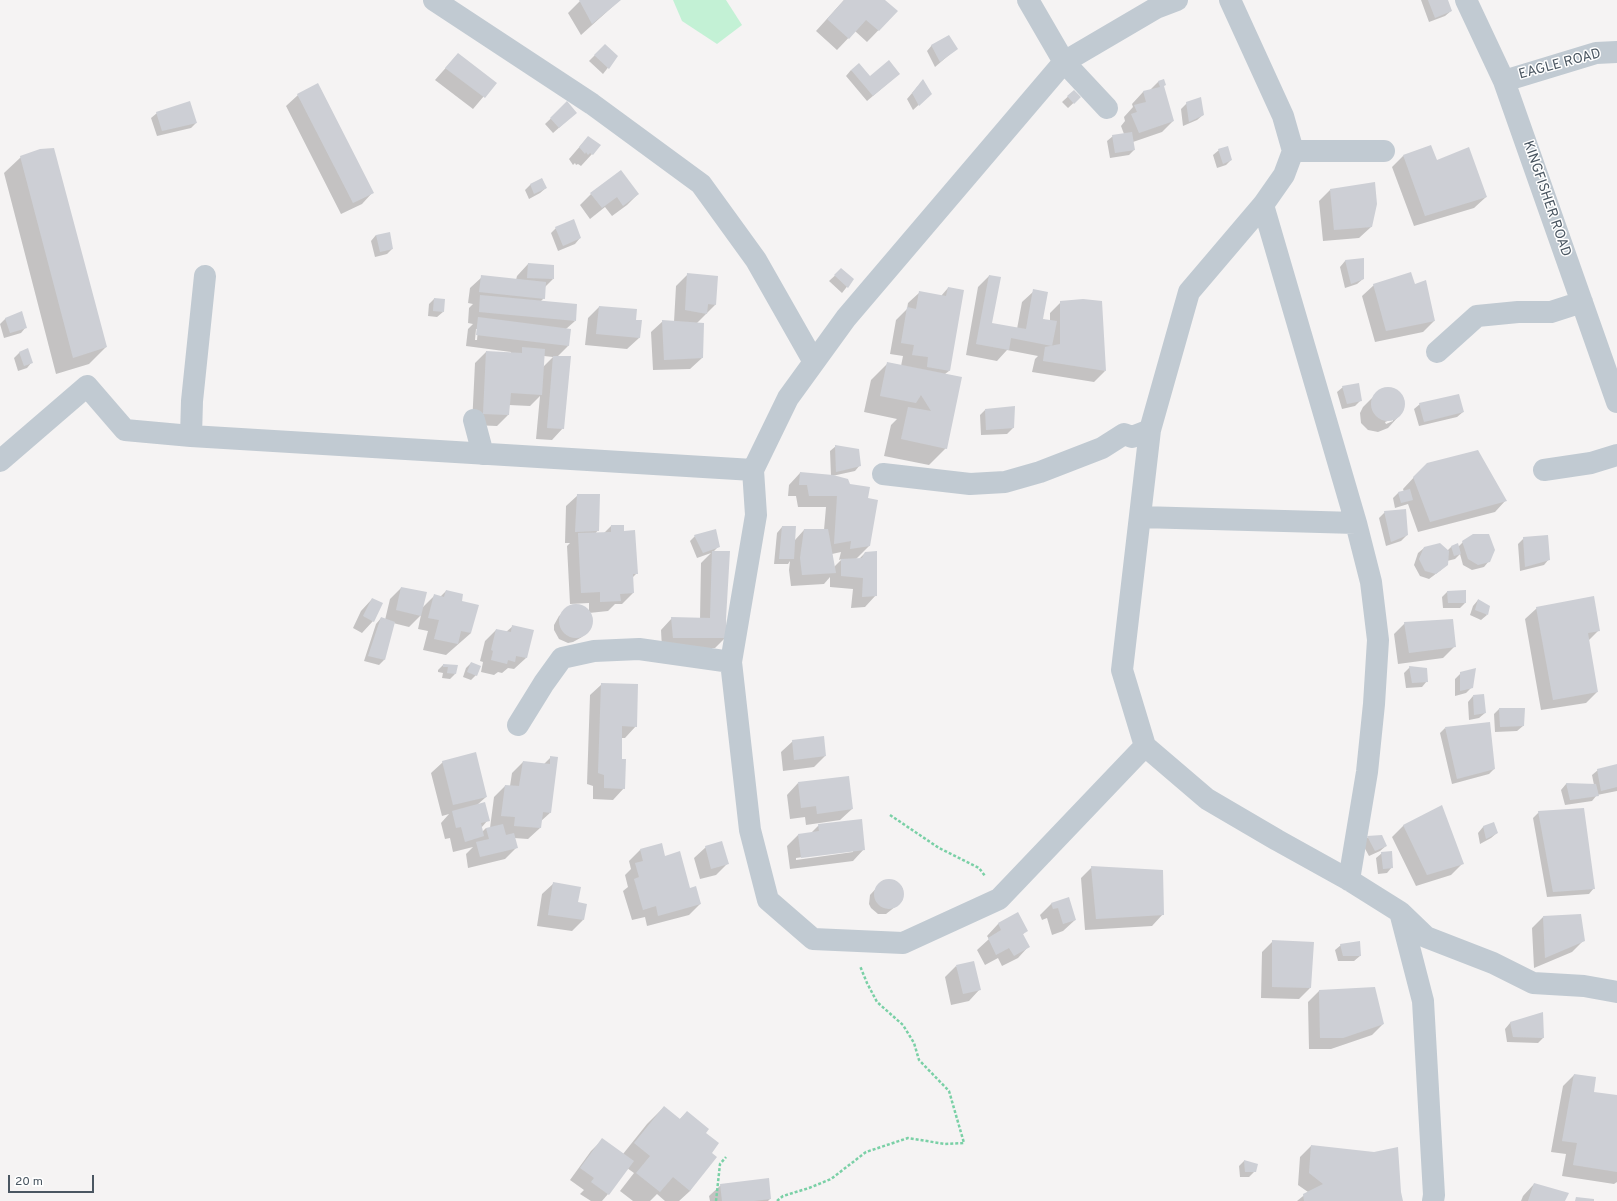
<!DOCTYPE html>
<style>
body{margin:0}
#map{position:relative;width:1617px;height:1201px;overflow:hidden;background:#f5f3f3;font-family:Overpass,sans-serif}
canvas{display:block}
.scale{position:absolute;left:8px;top:1175px;width:86px;height:18px;box-sizing:border-box;border:2px solid #4a5661;border-top:0;padding-left:5px;font-size:12px;line-height:14px;white-space:nowrap;color:#4a5661;-webkit-text-stroke:3px #fff;paint-order:stroke}
</style>
<div id="map">
<canvas width="1617" height="1201"></canvas>
<div class="scale">20 m</div>
</div>
<script>
const g = document.querySelector('canvas').getContext('2d');
g.lineJoin = 'round';
function fillPath(path, color) { g.fillStyle = color; g.fill(path, 'evenodd'); }
const poly = rows => new Path2D(rows.map(r => 'M' + r).join(''));
function trace(path, color, width, dash) { g.strokeStyle = color; g.lineWidth = width; g.lineCap = dash ? 'butt' : 'round'; g.setLineDash(dash || []); g.stroke(path); }
function label(font, color, halo, rows, align = 'center') {
  g.font = font + ' Overpass,sans-serif'; g.lineWidth = 3; g.setLineDash([]); g.textBaseline = 'middle'; g.strokeStyle = halo; g.fillStyle = color; for (const [text, x, y, turn = 0] of rows) {
    g.save(); g.translate(x, y); g.rotate((+turn || 0) * Math.PI / 180); g.textAlign = isNaN(turn) ? turn : align; if (halo) g.strokeText(text, 0, 0); g.fillText(text, 0, 0); g.restore();
  }
}
fillPath(poly([
 [673,0,726,0,742,25,717,44,682,21]
]), '#c3f1d5');
fillPath(poly([
 [581,0,620,0,581,35,568,13],
 [844,0,883,0,896,12,867,42,855,31,837,50,816,31],
 [1421,0,1446,0,1451,11,1445,16,1429,22],
 [605,45,617,56,603,74,589,61],
 [932,45,956,49,935,67,927,51],
 [458,54,495,83,473,109,435,80],
 [851,70,869,77,893,79,867,101,846,76],
 [1163,80,1163,86,1173,121,1162,132,1133,142,1134,150,1129,155,1110,158,1107,141,1113,136,1124,134,1121,126,1125,121,1124,117,1133,107,1132,104,1143,92,1150,90,1158,82],
 [918,86,925,99,913,110,907,99],
 [1074,91,1080,97,1068,108,1062,102],
 [298,95,373,192,362,204,341,214,286,106],
 [567,103,570,118,553,133,545,124],
 [1187,103,1203,115,1197,120,1183,126,1181,109],
 [157,113,196,123,191,128,157,136,151,118],
 [588,137,592,154,581,166,578,164,576,165,575,163,573,165,569,159],
 [1219,150,1231,160,1226,165,1217,168,1213,155],
 [1403,156,1437,161,1486,197,1474,208,1414,226,1392,167],
 [21,157,106,347,89,364,56,374,4,173],
 [621,171,638,194,627,205,612,216,605,207,590,219,580,205,591,194],
 [542,179,546,188,540,193,529,199,525,190,530,185],
 [1330,190,1371,227,1359,238,1323,241,1319,201],
 [556,228,580,238,575,244,558,251,551,233],
 [376,235,392,249,387,254,375,257,371,241],
 [1363,259,1363,279,1357,284,1345,288,1340,267,1345,261],
 [528,264,553,279,545,287,544,298,540,302,575,321,566,329,570,330,568,346,557,357,563,428,552,440,536,439,540,396,530,406,509,405,508,415,497,426,472,425,475,363,486,352,511,353,511,352,466,346,468,329,473,324,468,323,469,308,473,304,468,303,470,288,482,277,516,280,517,276],
 [476,329,478,329,477,340,475,340],
 [544,356,553,357,543,367],
 [841,270,853,279,842,293,829,281],
 [688,274,716,277,715,305,697,323,702,358,690,369,653,370,651,332,663,321,674,322,676,286],
 [989,276,991,324,1017,329,1022,302,1034,291,1041,319,1050,321,1050,313,1061,302,1105,371,1094,382,1032,372,1035,359,1038,356,1007,350,997,361,966,355,978,287],
 [1374,285,1414,285,1434,321,1423,332,1375,342,1362,296],
 [948,288,949,371,945,374,946,448,929,465,884,456,891,425,897,419,864,412,871,380,888,363,901,366,903,356,890,354,896,320,907,309,908,303,920,292,941,296],
 [434,299,443,312,437,317,428,316,429,304],
 [599,307,635,321,639,338,627,349,585,345,588,318],
 [6,318,26,327,21,333,4,338,0,324],
 [27,349,32,362,27,368,18,371,14,358,19,353],
 [1343,387,1361,400,1355,406,1342,409,1337,392],
 [1388,388,1394,389,1402,396,1404,407,1399,416,1388,428,1378,432,1368,430,1361,423,1360,413,1363,407,1374,396,1383,389],
 [1393,419,1393,421,1386,424,1385,422],
 [1420,404,1463,412,1457,417,1419,426,1414,409],
 [985,410,1013,428,1007,434,981,435,980,415],
 [836,446,860,465,855,471,832,476,849,485,867,499,869,546,856,559,859,559,865,553,876,595,865,607,851,608,853,589,830,587,830,577,824,584,791,586,789,570,790,561,788,564,774,564,777,533,782,527,795,540,804,530,824,530,826,507,798,507,796,496,788,496,789,485,800,473,831,476,830,451],
 [841,552,839,560,842,559,834,567,832,554],
 [1416,475,1506,500,1495,512,1418,532,1408,504,1395,508,1393,498,1398,493,1404,492,1403,489],
 [578,495,598,530,595,534,604,533,611,526,637,573,632,578,633,593,622,604,615,604,608,611,589,613,589,603,570,604,567,546,570,543,565,543,566,506],
 [1385,512,1407,535,1401,541,1386,546,1379,518],
 [695,536,719,546,713,552,725,619,726,637,715,648,662,649,661,630,672,618,700,619,701,563,711,553,697,558,690,541],
 [1524,538,1549,559,1544,565,1520,571,1518,544],
 [1463,542,1489,561,1484,567,1472,570,1463,565,1460,554,1455,559,1447,561,1441,570,1429,579,1420,576,1414,565,1418,553,1424,548,1447,551,1451,547,1457,544,1458,547],
 [401,588,422,608,434,596,440,597,446,591,460,602,471,633,446,655,423,650,428,631,418,629,421,615,409,627,393,623,384,660,379,665,364,661,376,624,381,618,385,620,390,599],
 [1465,591,1465,603,1460,608,1443,608,1442,597,1447,592],
 [372,599,373,621,362,633,353,628,361,611],
 [1478,600,1487,615,1481,620,1470,615,1473,606],
 [574,605,584,608,591,616,591,626,582,637,573,642,568,643,559,639,554,630,554,625,559,616,565,610],
 [1537,608,1599,630,1588,641,1597,692,1586,703,1541,710,1525,619],
 [1405,623,1455,646,1443,658,1398,664,1394,634],
 [513,626,526,658,514,669,508,668,502,673,498,672,494,675,481,672,483,662,480,661,485,641,496,630,506,632],
 [471,663,476,675,471,680,463,677,466,668],
 [443,665,456,666,455,674,450,679,442,678,443,673,438,672,438,670],
 [1410,667,1427,681,1422,687,1406,688,1404,673],
 [1461,673,1472,687,1466,693,1455,696,1455,679],
 [602,684,636,726,625,738,621,738,621,760,624,788,613,800,593,799,593,786,587,784,590,695],
 [1473,696,1485,713,1479,718,1469,720,1468,702],
 [1499,709,1523,726,1517,731,1495,732,1494,714],
 [1445,728,1494,769,1489,774,1452,784,1440,733],
 [793,741,825,756,814,767,783,771,781,752],
 [551,757,551,812,540,822,540,828,528,839,514,838,516,848,505,859,468,868,466,854,473,847,453,852,450,838,445,839,441,823,449,814,442,816,431,773,443,762,486,797,477,805,488,820,481,828,482,832,486,828,490,828,494,797,505,786,510,786,512,773,523,762,544,764],
 [1617,765,1617,791,1597,795,1592,801,1565,805,1561,790,1566,784,1594,785,1592,775,1598,770],
 [798,783,852,809,840,820,806,825,805,817,790,819,787,795],
 [1539,812,1594,888,1589,894,1547,897,1533,818],
 [1493,823,1497,833,1491,838,1480,844,1478,833,1483,827],
 [819,825,864,849,853,861,790,869,787,846,798,835,811,833],
 [853,850,853,852,796,860,796,858],
 [1404,825,1462,864,1451,875,1416,886,1392,837],
 [1381,836,1386,846,1380,851,1369,856,1362,843,1368,837],
 [706,847,728,863,716,875,700,879,694,858],
 [640,850,664,857,690,889,700,904,689,915,647,926,645,917,632,920,623,891,628,887,625,875,631,869,629,861],
 [1382,853,1392,867,1387,873,1378,874,1376,858],
 [1092,867,1163,914,1152,926,1085,930,1081,878],
 [891,880,896,882,903,889,903,894,900,903,886,914,878,914,871,908,869,904,870,895,882,882],
 [554,883,577,903,583,920,572,931,537,926,542,894],
 [1068,899,1075,920,1063,931,1052,935,1047,918,1042,920,1040,915,1051,904],
 [1017,914,1027,930,1022,935,1029,946,1018,958,1002,966,998,958,985,965,977,950,989,939,987,936,998,924],
 [1543,917,1584,940,1572,952,1534,968,1532,928],
 [1273,941,1310,988,1299,999,1261,998,1262,952],
 [1341,945,1360,956,1354,961,1338,961,1335,950],
 [956,966,980,989,969,1001,951,1005,945,977],
 [1374,988,1383,1024,1372,1035,1331,1049,1309,1049,1308,1002,1319,991],
 [1542,1013,1543,1038,1538,1043,1507,1042,1505,1029,1510,1023],
 [1574,1075,1593,1093,1617,1096,1617,1182,1614,1184,1562,1176,1566,1154,1551,1152,1563,1086],
 [664,1107,679,1120,687,1112,704,1133,711,1153,690,1191,679,1201,665,1201,657,1194,650,1201,633,1201,620,1191,634,1173,627,1168,608,1194,602,1201,591,1201,580,1194,584,1190,570,1180,591,1151,602,1140,623,1154,647,1124],
 [1311,1146,1400,1192,1402,1201,1297,1201,1308,1192,1298,1185,1300,1157],
 [1244,1161,1257,1165,1255,1171,1249,1177,1240,1177,1239,1166],
 [1534,1184,1564,1201,1521,1201,1523,1196],
 [721,1185,770,1199,768,1201,710,1201,709,1196]
]), '#0003');
fillPath(poly([
 [579,0,621,0,592,24],
 [844,0,885,0,898,11,879,31,866,20,849,39,827,19],
 [1428,0,1448,0,1452,11,1435,18],
 [949,35,958,49,940,62,931,45],
 [605,44,618,56,609,69,594,55],
 [458,53,497,83,485,98,445,68],
 [889,60,900,74,873,96,851,70,859,63,870,76],
 [923,79,932,94,919,106,912,93],
 [1164,79,1166,85,1164,86,1174,121,1139,133,1131,114,1137,112,1134,105,1146,102,1143,91,1160,87,1158,81],
 [318,83,374,193,353,203,297,94],
 [1074,90,1081,97,1074,104,1067,96],
 [1201,97,1204,115,1189,122,1186,102],
 [190,101,197,123,162,131,156,112],
 [567,101,577,113,559,128,550,118],
 [1132,132,1135,150,1115,153,1112,135],
 [588,136,601,145,593,155,590,153,588,155,586,152,585,154,579,147],
 [1431,145,1437,160,1469,147,1487,197,1425,216,1403,155],
 [1228,146,1232,160,1223,164,1218,149],
 [54,148,107,347,73,358,20,156,40,149],
 [621,170,639,194,623,206,617,197,602,208,590,193],
 [542,178,547,188,534,194,530,184],
 [1375,182,1377,204,1372,227,1334,230,1330,189],
 [574,219,581,238,563,246,555,227],
 [390,232,393,249,380,252,376,235],
 [1364,258,1364,279,1351,284,1345,260],
 [528,263,554,265,554,279,527,278],
 [841,268,854,279,848,288,834,275],
 [1411,272,1415,284,1426,280,1435,321,1386,331,1373,284],
 [687,273,718,276,716,305,708,304,707,314,685,310],
 [481,275,546,282,545,299,479,292],
 [989,275,1001,277,992,323,1026,329,1033,289,1048,292,1043,319,1057,321,1052,346,1011,338,1009,350,976,344],
 [948,287,964,290,950,371,927,367,928,357,912,355,914,345,901,343,907,307,916,309,919,291,946,296],
 [480,295,577,304,576,321,479,312],
 [434,298,445,299,444,312,433,311],
 [1083,299,1102,301,1106,371,1043,361,1045,347,1060,344,1060,301],
 [599,306,637,309,636,320,642,320,640,338,596,334],
 [22,311,27,328,10,333,5,318],
 [478,317,571,329,569,346,476,335],
 [662,320,704,323,703,358,664,360],
 [522,347,545,349,542,395,511,393,509,415,483,414,486,351,522,353],
 [28,348,33,363,24,366,19,352],
 [553,356,571,356,564,429,547,428],
 [887,362,962,377,947,449,901,439,908,407,931,411,921,395,916,403,880,396],
 [1359,383,1362,401,1347,404,1342,386],
 '1371 404a17 17 0 1 1 34 0a17 17 0 1 1-34 0Z',
 [1459,394,1464,412,1424,422,1419,403],
 [1015,406,1014,428,986,430,985,409],
 [835,445,859,449,861,466,836,472],
 [1478,450,1507,501,1430,522,1413,477,1427,463],
 [800,472,833,475,848,479,850,484,870,487,868,498,878,500,870,546,850,549,851,541,834,544,837,496,809,496,807,485,799,485],
 [1410,489,1413,500,1401,503,1398,492],
 [577,494,600,494,599,531,575,532],
 [1406,509,1408,535,1391,542,1384,511],
 [611,525,624,525,624,531,635,530,638,574,633,574,634,593,620,594,621,601,600,602,600,592,581,593,578,533,611,532],
 [782,526,796,526,794,559,779,559],
 [716,529,720,547,703,553,694,535],
 [804,529,828,529,836,573,802,575,800,558],
 [1473,534,1489,534,1495,550,1490,562,1478,565,1468,559,1462,541],
 [1548,535,1550,560,1525,567,1523,537],
 [1440,543,1449,551,1448,565,1436,574,1425,571,1419,559,1424,547],
 [1458,543,1461,554,1454,556,1451,546],
 [712,551,730,551,726,619,727,638,673,638,671,617,710,618],
 [877,551,877,596,862,597,863,578,841,576,841,559,862,558,865,552],
 [401,587,427,592,421,616,396,610],
 [446,590,463,594,462,601,479,605,471,633,461,631,458,644,434,639,439,620,428,618,434,594,444,597],
 [1466,590,1466,603,1448,603,1447,591],
 [1594,596,1600,631,1588,633,1598,692,1553,700,1536,607],
 [372,598,383,603,374,622,363,616],
 [1478,599,1490,606,1488,615,1475,610],
 '559 621a17 17 0 1 1 34 0a17 17 0 1 1-34 0Z',
 [381,617,395,622,385,660,368,656],
 [1453,619,1456,647,1409,653,1404,622],
 [512,625,534,630,527,658,516,656,515,662,508,660,507,664,491,660,493,651,491,650,496,629,511,632],
 [471,662,481,666,477,676,467,672],
 [443,664,458,665,456,674,447,673,448,667,443,667],
 [1409,666,1427,668,1428,682,1412,683],
 [1476,668,1473,688,1460,691,1460,672],
 [601,683,638,684,637,727,622,726,622,759,626,759,625,789,604,788,604,775,598,773],
 [1484,694,1486,713,1474,715,1473,695],
 [1499,708,1525,708,1524,726,1500,727],
 [1490,722,1495,769,1457,779,1445,727],
 [824,736,826,756,794,760,792,740],
 [476,752,487,797,453,805,442,761],
 [550,756,558,757,551,813,543,812,541,828,514,826,515,817,501,816,505,785,519,786,523,761,550,764],
 [1617,764,1617,787,1601,791,1597,769],
 [849,776,853,809,817,814,816,806,801,808,798,782],
 [1566,783,1596,784,1599,796,1570,800],
 [485,802,490,821,481,823,484,836,465,842,461,827,456,828,452,811],
 [1442,805,1464,864,1427,875,1403,825],
 [1584,808,1595,889,1553,892,1538,811],
 [862,819,865,850,801,858,798,834,819,831,818,824],
 [1494,822,1498,833,1486,839,1483,826],
 [503,824,506,835,514,833,518,848,480,857,476,842,489,839,486,828],
 [1382,835,1387,846,1375,851,1367,836],
 [722,841,729,864,711,869,705,846],
 [662,843,665,856,680,851,690,888,696,886,701,904,658,916,656,906,643,910,634,879,639,877,635,863,643,861,640,849],
 [1392,851,1393,868,1383,869,1381,852],
 [1091,866,1163,870,1164,915,1096,919],
 '874 894a15 15 0 1 1 30 0a15 15 0 1 1-30 0Z',
 [553,882,581,887,578,902,587,904,584,920,548,915],
 [1069,897,1076,920,1063,924,1058,908,1053,909,1051,903],
 [1018,912,1028,931,1023,934,1030,947,1014,956,1009,948,996,955,988,938,1001,930,998,923],
 [1581,914,1585,941,1545,958,1543,916],
 [1272,940,1314,942,1311,988,1272,987],
 [1360,941,1361,956,1343,956,1340,944],
 [974,961,981,990,963,994,956,965],
 [1375,987,1384,1024,1343,1038,1320,1038,1319,990],
 [1543,1012,1544,1038,1513,1037,1510,1022],
 [1574,1074,1596,1077,1594,1092,1617,1095,1617,1172,1573,1165,1577,1143,1562,1141],
 [664,1106,680,1119,687,1111,709,1129,706,1133,719,1143,712,1153,717,1157,690,1191,673,1177,660,1192,636,1173,650,1156,634,1143],
 [602,1138,634,1161,609,1195,591,1182,594,1178,580,1168],
 [1311,1145,1374,1152,1398,1147,1401,1192,1403,1201,1304,1201,1303,1194,1323,1184,1309,1173],
 [1244,1160,1258,1164,1256,1172,1245,1172],
 [769,1178,771,1199,754,1201,722,1201,720,1184],
 [1534,1183,1569,1193,1565,1201,1528,1201],
 [1576,1197,1594,1199,1594,1201,1575,1201]
]), '#cdcfd5');
trace(poly([
 [890,815,939,848,979,868,985,876],
 [716,1201,720,1164,726,1157],
 [777,1201,783,1196,809,1188,831,1179,866,1152,908,1138,945,1144,964,1143,949,1091,919,1060,914,1043,903,1025,877,1002,867,983,860,966]
]), '#7ad0a6', 2.5, [3, 2]);
trace(poly([
 [434,0,592,104,701,184,756,260,814,362],
 [1028,0,1064,62,1107,108],
 [1230,0,1283,116,1293,151,1284,175,1263,205,1189,292,1150,430,1122,670,1145,746,1207,799,1277,840,1349,880,1400,912,1423,1001,1434,1195,1433,1201],
 [1466,0,1504,81,1617,402],
 [1504,81,1596,53,1617,52],
 [1293,151,1384,151],
 [1263,205,1356,523,1371,582,1378,640,1374,704,1367,772,1349,880],
 [1437,352,1477,316,1518,312,1551,312,1582,302],
 [474,420,483,454],
 [191,436,192,401,205,276],
 [0,461,87,386,125,430,191,436,753,470],
 [1544,470,1591,463,1617,455],
 [883,474,970,484,1005,482,1040,472,1102,448,1124,434,1132,437,1150,430],
 [1140,517,1356,523],
 [518,725,544,683,562,658,594,651,639,649,731,662],
 [1145,746,999,899,903,943,813,939,768,900,750,830,731,662,756,515,753,470,788,398,846,318,1064,62,1156,8,1177,0],
 [1400,912,1426,937,1493,963,1533,983,1584,986,1617,992]
]), '#c1cad2', 22);
label('14px', '#4a5661', '#fff', [
 ["EAGLE ROAD",1560,65,-15],
 ["KINGFISHER ROAD",1546,199,71]
]);
</script>
